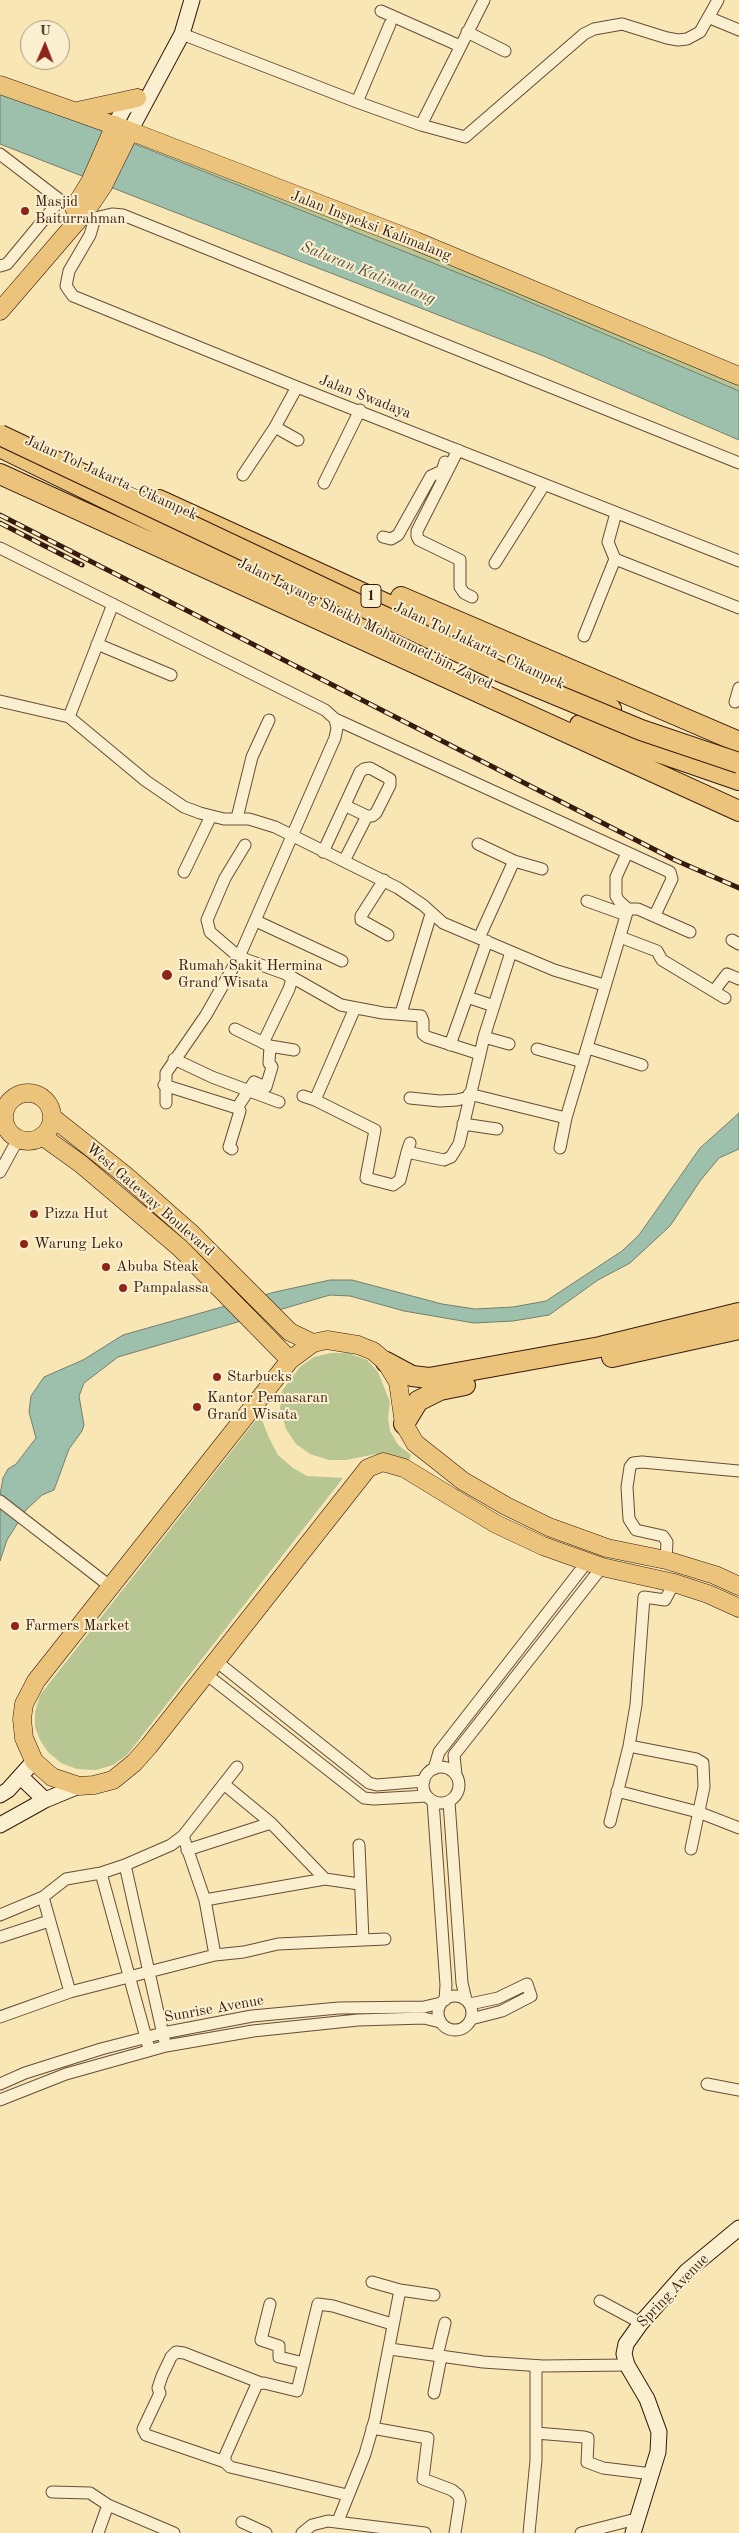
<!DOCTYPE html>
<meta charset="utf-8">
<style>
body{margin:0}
#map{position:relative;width:739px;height:2533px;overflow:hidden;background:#f8e6b5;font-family:"Old Standard TT",serif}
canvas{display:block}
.north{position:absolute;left:20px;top:20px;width:50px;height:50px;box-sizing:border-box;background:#faefcf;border:1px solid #ac9a82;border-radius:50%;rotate:1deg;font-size:14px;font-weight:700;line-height:20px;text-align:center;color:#361a0e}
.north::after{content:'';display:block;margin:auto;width:18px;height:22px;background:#8f2418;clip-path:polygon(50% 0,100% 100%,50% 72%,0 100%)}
</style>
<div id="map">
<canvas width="739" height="2533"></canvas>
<div class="north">U</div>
</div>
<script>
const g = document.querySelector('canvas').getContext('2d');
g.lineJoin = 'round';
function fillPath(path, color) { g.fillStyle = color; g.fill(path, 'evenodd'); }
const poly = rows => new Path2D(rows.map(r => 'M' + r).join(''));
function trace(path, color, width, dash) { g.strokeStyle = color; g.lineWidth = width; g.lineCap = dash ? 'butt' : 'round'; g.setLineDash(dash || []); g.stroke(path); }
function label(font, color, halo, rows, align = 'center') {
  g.font = font + ' "Old Standard TT",serif'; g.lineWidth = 4; g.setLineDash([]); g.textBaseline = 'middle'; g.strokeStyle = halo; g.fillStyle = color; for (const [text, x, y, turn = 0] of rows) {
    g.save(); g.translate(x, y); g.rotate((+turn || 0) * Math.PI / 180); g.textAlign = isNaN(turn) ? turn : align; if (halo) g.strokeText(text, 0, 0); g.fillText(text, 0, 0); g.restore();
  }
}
fillPath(poly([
 [137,98,130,130,739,375,739,391,552,312,125,139,77,111],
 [331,1353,348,1353,367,1360,378,1372,390,1402,388,1419,390,1431,398,1445,411,1455,409,1461,398,1456,381,1453,346,1460,329,1460,310,1454,296,1444,286,1429,280,1409,282,1391,300,1367,314,1357],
 [260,1415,269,1438,278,1455,293,1468,307,1476,343,1478,127,1755,113,1765,96,1770,77,1769,61,1763,48,1752,40,1740,35,1727,35,1712,40,1695]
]), '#b7c692');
const water = poly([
 [0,90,513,295,739,391,739,440,546,357,0,144,0,90],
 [739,1113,739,1149,719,1158,700,1181,670,1226,630,1263,598,1280,549,1315,513,1321,474,1323,404,1311,350,1296,330,1295,118,1357,84,1383,79,1396,84,1425,82,1431,69,1449,54,1490,42,1495,26,1510,7,1540,0,1561,0,1495,3,1478,8,1469,16,1464,36,1438,29,1412,31,1396,44,1377,83,1360,123,1335,275,1292,330,1280,352,1280,442,1304,475,1309,513,1307,546,1301,622,1251,639,1235,700,1148,739,1113]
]);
fillPath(water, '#9dc0ad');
trace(water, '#747e6d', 1);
const street = poly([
 [381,11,460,46],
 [710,18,739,30],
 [467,32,505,51],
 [182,34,357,102,421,125,465,137,584,34,594,29,622,24,667,38,678,40,687,39,700,32,718,0],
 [357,102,390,24],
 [421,125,484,0],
 [0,154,60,200,76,206,95,218,90,235,69,271,66,286,73,296,297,387,739,561],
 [95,218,112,214,123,215,739,463],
 [0,266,7,264,60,200],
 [297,387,275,427,298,440],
 [458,450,417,531,417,536,419,540,460,560,460,587,464,593,472,597],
 [243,475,275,427],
 [324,483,360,410],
 [616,513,608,542,615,559,739,608],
 [383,537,391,539,398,535,431,476,442,471,445,462],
 [0,548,325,710,335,719,337,728,335,738,239,957,286,974,292,979,289,989,263,1043],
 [495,563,544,485],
 [584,636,615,559],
 [97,644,171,675],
 [0,701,69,717,146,781,184,807,200,813,224,819,249,819,275,827,398,888,423,905,443,923,554,970,604,985],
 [735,702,739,688],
 [69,717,113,604],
 [335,719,670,872,672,879,655,915],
 [237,818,252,757,269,720],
 [478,844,514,861],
 [323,852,360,772,364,769,370,768,390,779,390,785,376,813,372,816,367,816,346,806],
 [627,853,616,877,616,896,619,901,628,909,638,909,690,932],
 [344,861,367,816],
 [184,872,211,816],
 [384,880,361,916,361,920,388,935],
 [587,901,626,915],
 [256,921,342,961],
 [620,937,657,951,662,960,725,998],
 [479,938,514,861,542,869],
 [732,940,739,944],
 [290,976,341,1005,383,1013,421,1016,423,1021,423,1034,427,1037,480,1054],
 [714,991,727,974,739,979],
 [467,997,494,1006],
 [355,1008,315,1100,375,1130,366,1178,393,1185,400,1180,407,1152],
 [401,1013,431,914],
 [235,1029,270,1046,294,1050],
 [484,1037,509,1044],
 [450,1045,487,941],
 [588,1048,642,1065],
 [537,1049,583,1062],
 [174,1059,212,1077,279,1102],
 [164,1085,237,1108,254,1082,266,1087,272,1067,269,1063,270,1046],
 [469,1094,566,1118],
 [303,1096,315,1100],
 [410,1098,440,1101,457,1100,469,1097],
 [166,1103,166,1073,206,1015,239,957,210,932,207,920,225,878,245,845],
 [463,1124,497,1129],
 [410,1143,407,1152,444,1160,451,1157,459,1144,484,1037,511,952],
 [560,1148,566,1118,628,909],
 [232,1149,229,1147,240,1111,237,1108],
 [0,1172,18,1139],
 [0,1501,111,1587],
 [666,1560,667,1542,663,1536,636,1530,629,1519,627,1487,630,1467,633,1463,642,1462,739,1471],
 [216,1661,369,1783,377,1785,424,1781],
 [206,1674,364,1798,374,1799,427,1796],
 [629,1746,696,1759,703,1763,704,1787,691,1849],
 '423 1785a18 18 0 1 1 36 0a18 18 0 1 1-36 0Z',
 [434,1769,439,1752,587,1562],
 [456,1775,454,1755,602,1567],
 [225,1785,271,1823,325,1879],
 [617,1791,698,1812,739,1828],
 [433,1801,446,1985,445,2000],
 [449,1802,462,1983,466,2000],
 [610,1822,629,1746,636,1705,644,1597,665,1600,674,1583],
 [183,1836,205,1900,215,1955],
 [359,1845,363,1940],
 [187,1850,271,1823],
 [125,1865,164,2039],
 [101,1873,148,2045],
 [43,1897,70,1992],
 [205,1900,325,1879,359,1884],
 [0,1915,43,1897,66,1879,101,1873,125,1865,171,1845,183,1836,237,1767],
 [0,1937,49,1921],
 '438 2013a17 17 0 1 1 34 0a17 17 0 1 1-34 0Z',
 [470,2004,498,1998,527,1984,531,1996,502,2011,471,2019],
 [0,2017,70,1992,215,1955,244,1952,278,1944,385,1939],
 [0,2084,25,2073,101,2049,163,2033,252,2016,339,2008,424,2007,441,2003],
 [707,2084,739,2090],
 [0,2100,66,2074,166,2046,253,2031,358,2020,424,2018,440,2022],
 [372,2282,400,2290,434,2295],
 [600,2301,641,2323],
 [270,2304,261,2340,279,2346,279,2357,304,2363],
 [390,2349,483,2362,543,2366,627,2365],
 [437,2356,445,2323],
 [434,2393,441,2357],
 [372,2428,428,2438,423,2479,452,2490,458,2495,460,2501,455,2533],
 [536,2433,584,2437,588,2438,588,2442,587,2462,603,2468,652,2474],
 [225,2462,146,2435,143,2429,160,2393,158,2388,162,2376,171,2357,176,2352,184,2353,261,2383],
 [52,2492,90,2493,108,2505],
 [347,2495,230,2467,225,2462,225,2456,257,2384,264,2383,297,2391,318,2304,333,2306,392,2324],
 [338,2521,365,2454,375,2419,400,2290],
 [242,2522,266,2533],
 [98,2533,108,2505,174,2533],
 [302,2533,312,2525,328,2521,425,2533],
 [529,2533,536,2460,536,2366],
 [581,2533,636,2519]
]);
const secondary = poly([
 [115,125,124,108,138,97],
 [130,131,182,34,192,0],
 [21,1777,45,1800],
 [0,1795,8,1790,34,1761],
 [0,1825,45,1800,79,1786],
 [633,2533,658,2452,659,2432,647,2399,627,2365,624,2354,626,2344,641,2323,687,2271,739,2228]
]);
const primary = poly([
 [0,85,130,131,416,241,739,376],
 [77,111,137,98],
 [74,208,90,182,115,125],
 [0,311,86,211,103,186,130,131],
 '4 1117a24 24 0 1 1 48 0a24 24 0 1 1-48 0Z',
 [52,1117,125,1175,192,1234,290,1332,313,1343],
 [42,1136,81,1164,180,1248,290,1360],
 [739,1586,715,1575,666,1560,607,1548,549,1527,506,1506,463,1481,415,1443,404,1424,398,1382,386,1362,373,1351,358,1345,327,1340,313,1343,290,1360,36,1681,24,1704,22,1719,24,1738,34,1761,52,1777,79,1786,94,1785,113,1780,134,1763,149,1746,368,1468,383,1462,404,1468,496,1524,543,1546,602,1567,674,1583,708,1594,739,1608]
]);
const highway = poly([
 [0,447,402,643],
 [0,474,739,811],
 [159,500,555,681,611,709],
 [401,597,739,742],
 [580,725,739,780],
 [612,1357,739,1329],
 [386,1362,412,1376,429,1378,600,1347,739,1313],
 [404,1424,418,1401,440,1390,465,1385]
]);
trace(street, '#664d38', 13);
trace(secondary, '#361a0e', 17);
trace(primary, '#361a0e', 19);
trace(highway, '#361a0e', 22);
trace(street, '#faefcf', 11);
trace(secondary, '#faefcf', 15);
trace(primary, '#ecc37a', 18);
trace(highway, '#ecc37a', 20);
const rail = poly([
 [0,515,675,860,739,888],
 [0,523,82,565]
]);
trace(rail, '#361a0e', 5);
trace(rail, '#faefcf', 3, [9]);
const highwayBridge = poly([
 [0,435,501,672,641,730,739,763]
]);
trace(highwayBridge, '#361a0e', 22, []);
trace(highwayBridge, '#ecc37a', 20);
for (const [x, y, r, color] of [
 [25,211,5,"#8f2418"],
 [167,975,6,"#8f2418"],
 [34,1214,5,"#8f2418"],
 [24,1244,5,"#8f2418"],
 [106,1267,5,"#8f2418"],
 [123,1288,5,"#8f2418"],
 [217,1377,5,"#8f2418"],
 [197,1407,5,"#8f2418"],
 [15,1626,5,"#8f2418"]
]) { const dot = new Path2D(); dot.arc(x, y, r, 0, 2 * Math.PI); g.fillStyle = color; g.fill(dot); trace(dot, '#faefcf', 2); }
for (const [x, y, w] of [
 [371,596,20]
]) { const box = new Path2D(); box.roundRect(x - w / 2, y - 11.5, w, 23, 4); g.fillStyle = '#faefcf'; g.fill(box); trace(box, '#361a0e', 1); }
label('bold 14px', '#361a0e', null, [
 ["1",371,596]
]);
label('15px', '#361a0e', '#faefcf', [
 ["Masjid",35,202],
 ["Baiturrahman",35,219],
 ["Rumah Sakit Hermina",178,966],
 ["Grand Wisata",178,983],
 ["Pizza Hut",44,1214],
 ["Warung Leko",34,1244],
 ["Abuba Steak",116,1267],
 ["Pampalassa",133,1288],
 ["Starbucks",227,1377],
 ["Kantor Pemasaran",207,1398],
 ["Grand Wisata",207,1415],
 ["Farmers Market",25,1626]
], 'left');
label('15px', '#361a0e', '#faefcf', [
 ["Jalan Inspeksi Kalimalang",371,226,21],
 ["Jalan Swadaya",365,397,21],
 ["Jalan Tol Jakarta–Cikampek",111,478,24],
 ["Jalan Layang Sheikh Mohammed bin Zayed",365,624,26],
 ["Jalan Tol Jakarta–Cikampek",479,646,25],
 ["West Gateway Boulevard",150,1200,41],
 ["Sunrise Avenue",214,2009,-10],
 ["Spring Avenue",673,2291,-46]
]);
label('italic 16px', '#5a5446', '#faefcf', [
 ["Saluran Kalimalang",368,273,22]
]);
</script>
